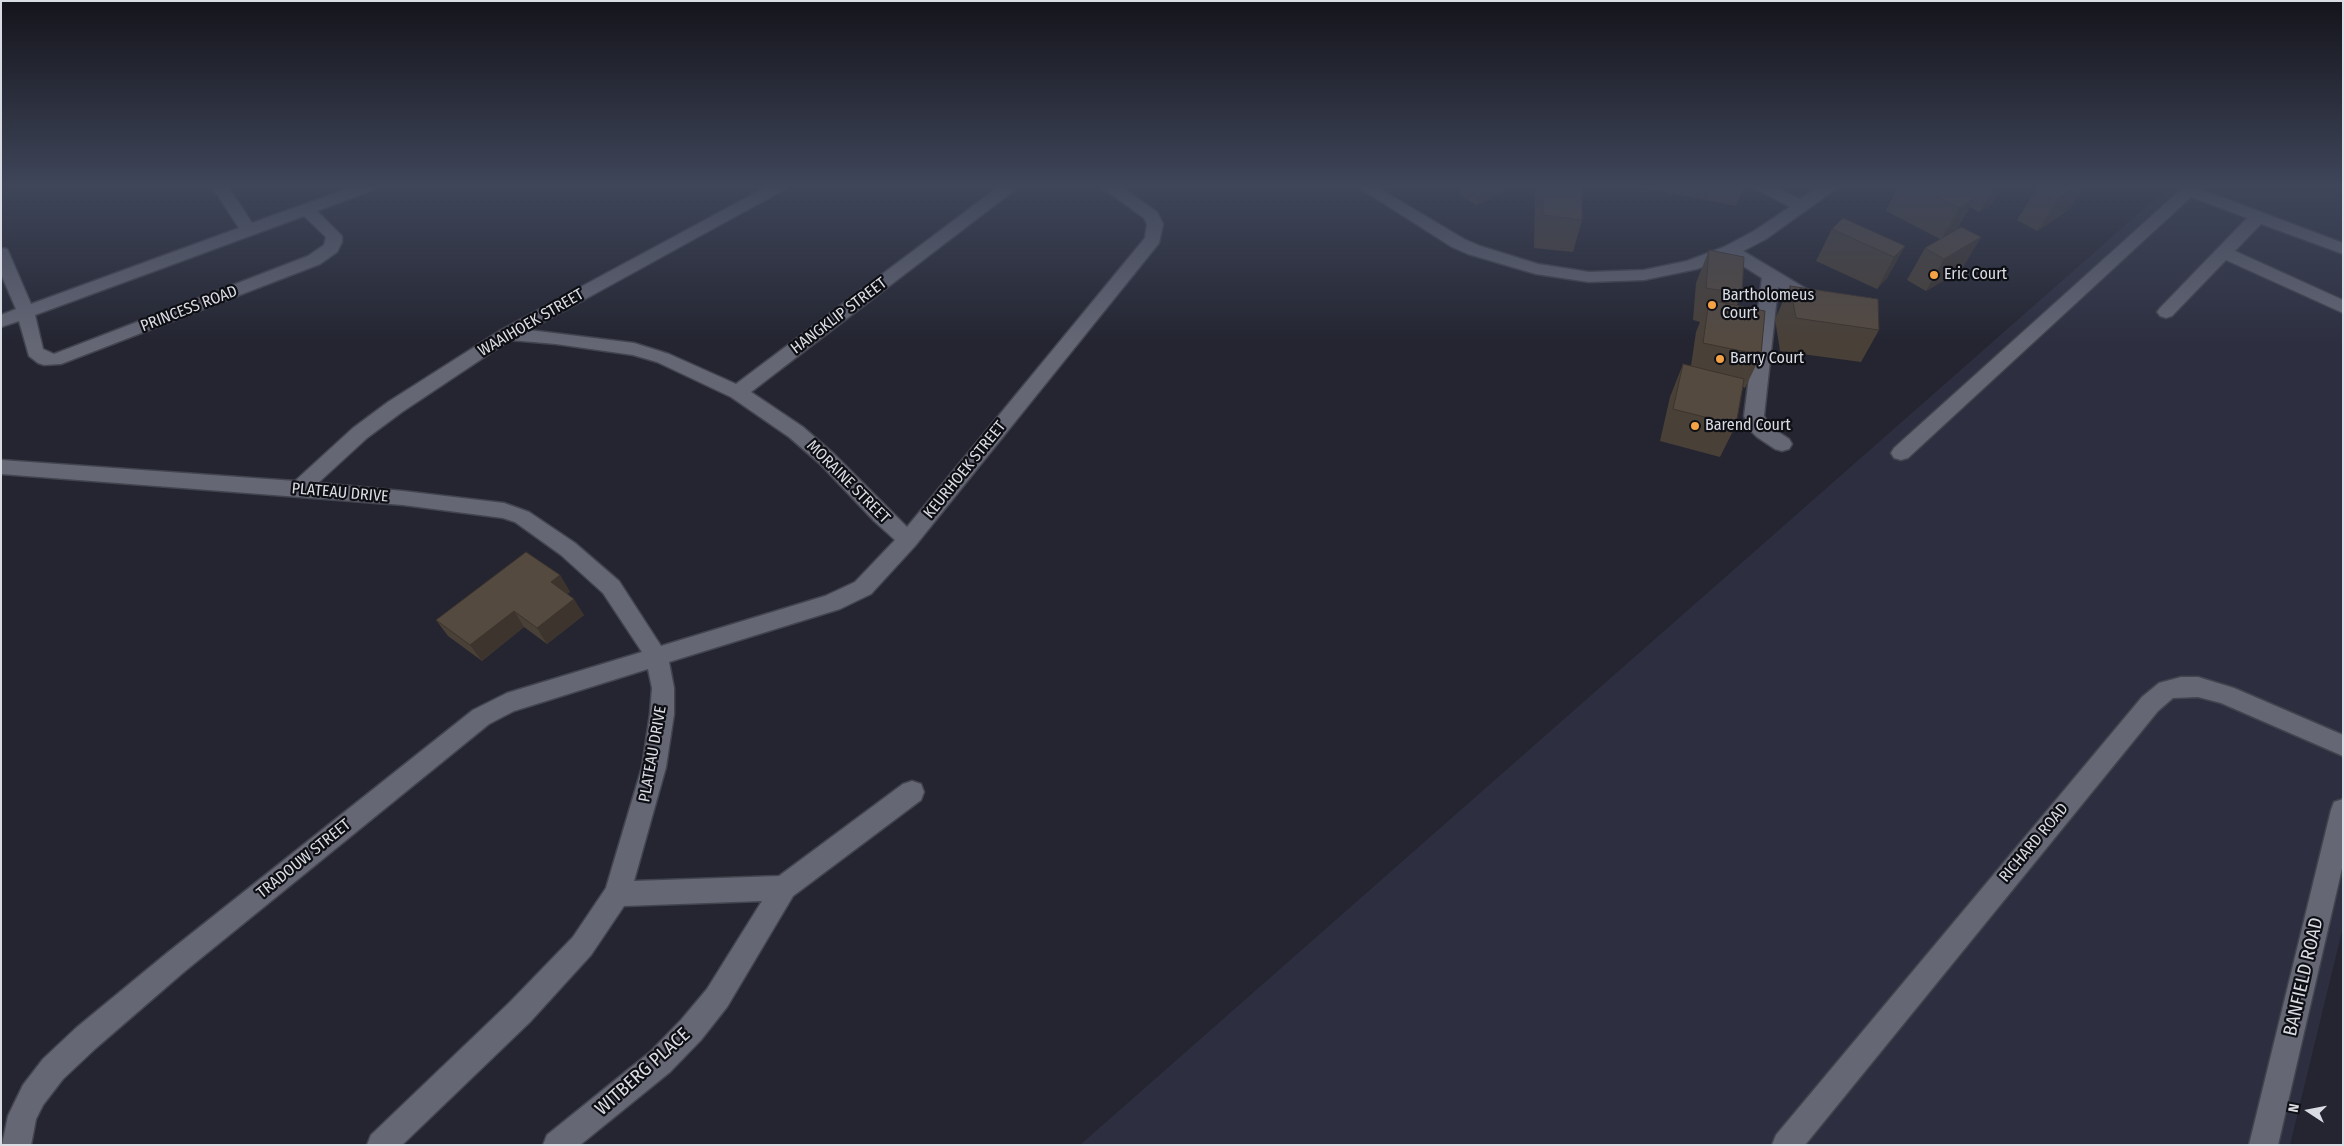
<!DOCTYPE html>
<style>
body{margin:0}
#map{position:relative;width:2344px;height:1146px;overflow:hidden;background:#242531;font-family:"Fira Sans Condensed",sans-serif}
canvas{display:block}
.frame{position:absolute;inset:0;border:2px solid #dadce4;pointer-events:none}
.north{position:absolute;left:2284px;top:1086px;width:50px;height:50px;-webkit-text-stroke:4px #0e0f14;paint-order:stroke;rotate:281deg;font-size:14px;font-weight:700;line-height:20px;text-align:center;color:#dadce4}
.north::after{content:'';display:block;margin:auto;width:18px;height:22px;background:#dadce4;clip-path:polygon(50% 0,100% 100%,50% 72%,0 100%)}
</style>
<div id="map">
<canvas width="2344" height="1146"></canvas>
<div class="frame"></div>
<div class="north">N</div>
</div>
<script>
const g = document.querySelector('canvas').getContext('2d');
g.lineJoin = 'round';
function fillPath(path, color) { g.fillStyle = color; g.fill(path, 'evenodd'); }
const poly = rows => new Path2D(rows.map(r => 'M' + r).join(''));
function trace(path, color, width, dash) { g.strokeStyle = color; g.lineWidth = width; g.lineCap = dash ? 'butt' : 'round'; g.setLineDash(dash || []); g.stroke(path); }
function label(font, color, halo, rows, align = 'center') {
  g.font = font + ' "Fira Sans Condensed",sans-serif'; g.lineWidth = 4.5; g.setLineDash([]); g.textBaseline = 'middle'; g.strokeStyle = halo; g.fillStyle = color; for (const [text, x, y, turn = 0] of rows) {
    g.save(); g.translate(x, y); g.rotate((+turn || 0) * Math.PI / 180); g.textAlign = isNaN(turn) ? turn : align; if (halo) g.strokeText(text, 0, 0); g.fillText(text, 0, 0); g.restore();
  }
}
fillPath(poly([
 [2171,185,2343,185,2343,927,2290,1145,1080,1145]
]), '#2d2f40');
const minor = poly([
 [211,185,227,185,252,223,358,185,380,185,378,188,317,211,342,236,342,242,337,252,320,264,61,364,44,365,38,363,29,356,19,321,1,327,1,315,16,309,1,274,1,248,7,249,9,253,31,304,239,228,211,185],
 [304,216,326,237,324,245,308,256,54,354,43,349,35,315,304,216],
 [770,185,789,185,787,188,529,330,634,343,669,354,736,384,1001,185,1019,185,1017,188,751,392,803,427,834,454,907,527,1145,238,1147,224,1144,218,1103,188,1101,185,1119,185,1157,212,1163,224,1159,243,915,546,871,594,840,609,669,662,674,688,674,714,666,767,634,881,779,876,903,784,912,781,921,784,924,792,921,800,793,896,727,1007,701,1040,670,1072,580,1145,543,1145,547,1135,650,1052,681,1020,707,989,762,901,624,906,591,955,530,1022,402,1145,367,1145,371,1135,510,1002,573,937,606,888,642,767,650,714,652,688,648,669,514,711,489,724,185,971,96,1048,63,1079,43,1105,36,1119,31,1145,2,1145,8,1116,23,1085,43,1059,76,1028,167,953,473,710,507,693,642,652,603,593,561,555,515,522,503,518,403,505,1,474,1,460,295,481,353,428,388,402,501,330,770,185],
 [510,340,556,344,633,355,657,362,731,397,789,437,820,464,874,521,895,540,855,582,825,596,661,646,619,581,575,543,529,512,504,503,403,491,318,483,367,438,402,412,510,340],
 [1355,185,1373,185,1464,239,1480,246,1538,264,1589,272,1644,270,1687,261,1724,247,1754,231,1790,207,1754,188,1752,185,1771,185,1800,199,1821,185,1839,185,1837,188,1766,239,1743,251,1820,297,1823,301,1820,305,1814,307,1808,305,1778,287,1764,416,1771,427,1789,439,1792,444,1789,449,1782,451,1775,449,1757,437,1751,431,1744,416,1762,278,1729,257,1697,269,1644,280,1589,282,1536,274,1468,254,1452,247,1355,185],
 [2186,185,2203,185,2200,189,2343,243,2343,254,2261,224,2235,251,2343,300,2343,313,2226,260,2172,316,2166,318,2160,316,2157,312,2160,308,2247,218,2191,197,1908,458,1901,460,1894,458,1891,453,1894,448,2186,185],
 [2181,677,2198,677,2234,688,2343,735,2343,756,2221,703,2198,697,2173,698,2158,711,1805,1145,1772,1145,1776,1135,2142,697,2159,683,2181,677],
 [2343,799,2343,864,2278,1145,2249,1145,2331,810,2334,802,2343,799]
]);
trace(minor, '#42444e', 3);
fillPath(minor, '#656775');
fillPath(poly([
 [1461,184,1517,184,1477,206,1459,194],
 [1537,184,1582,184,1582,220,1573,252,1534,248,1535,189],
 [1624,184,1745,184,1736,206],
 [1899,184,2003,184,1991,205,1979,212,1970,207,1957,229,1981,237,1961,270,1926,291,1907,280,1925,248,1940,239,1886,211],
 [2042,184,2070,209,2037,231,2017,220,2037,188],
 [1832,229,1905,246,1887,278,1877,289,1816,261],
 [1709,250,1742,294,1737,305,1761,355,1745,388,1743,387,1736,425,1720,457,1660,441,1670,397,1683,364,1691,366,1696,332,1700,322,1693,320,1696,283],
 [1790,286,1879,330,1861,362,1780,351,1775,319],
 [560,575,570,592,567,594,584,615,547,644,524,627,482,661,448,636,436,620]
]), '#494037');
fillPath(poly([
 [1482,184,1517,184,1477,206],
 [1996,184,2003,184,1991,205,1979,212],
 [2080,184,2086,184,2070,209,2037,231,2058,199],
 [1975,198,1956,230,1941,240,1959,208],
 [1981,237,1961,270,1926,291,1944,259],
 [1905,246,1887,278,1877,289,1894,257],
 [560,575,570,592,561,598,551,582],
 [574,599,584,615,547,644,537,628],
 [514,611,524,627,482,661,470,645]
]), '#3c342d');
const building = poly([
 [1543,184,1582,184,1582,220,1543,215,1543,184],
 [1914,184,1949,184,1975,198,1959,208,1914,184],
 [2042,184,2080,184,2058,199,2037,188,2042,184],
 [1843,218,1905,246,1894,257,1832,229,1843,218],
 [1961,227,1981,237,1944,259,1925,248,1961,227],
 [1709,250,1744,257,1742,294,1706,288,1709,250],
 [1790,286,1878,299,1879,330,1796,318,1790,286],
 [1709,300,1765,311,1761,355,1703,343,1709,300],
 [1683,364,1744,379,1736,425,1673,409,1683,364],
 [526,552,560,575,551,582,574,599,537,628,514,611,470,645,436,620,526,552]
]);
fillPath(building, '#554a40');
trace(building, '#3c342d', 1);
const sky = g.createLinearGradient(0, 0, 0, 345);
sky.addColorStop(0, '#14141b');
sky.addColorStop(0.54, '#3f465a');
sky.addColorStop(1, '#3f465a00');
g.fillStyle = sky;
g.fillRect(0, 0, 2344, 345);
for (const [x, y, r, color] of [
 [1934,275,5,"#f5a246"],
 [1712,305,5,"#f5a246"],
 [1720,359,5,"#f5a246"],
 [1695,426,5,"#f5a246"]
]) { const dot = new Path2D(); dot.arc(x, y, r, 0, 2 * Math.PI); g.fillStyle = color; g.fill(dot); trace(dot, '#0e0f14', 2); }
label('16px', '#dadce4', '#0e0f14', [
 ["Eric Court",1944,275],
 ["Bartholomeus",1722,296],
 ["Court",1722,314],
 ["Barry Court",1730,359],
 ["Barend Court",1705,426]
], 'left');
label('16px', '#dadce4', '#0e0f14', [
 ["PRINCESS ROAD",189,309,-21],
 ["HANGKLIP STREET",839,316,-37],
 ["WAAIHOEK STREET",531,323,-30],
 ["KEURHOEK STREET",965,470,-51],
 ["MORAINE STREET",848,482,45],
 ["PLATEAU DRIVE",340,493,5],
 ["PLATEAU DRIVE",653,754,-80],
 ["RICHARD ROAD",2034,843,-50],
 ["TRADOUW STREET",304,859,-39]
]);
label('19px', '#dadce4', '#0e0f14', [
 ["BANFIELD ROAD",2304,977,-77],
 ["WITBERG PLACE",643,1072,-42]
]);
</script>
